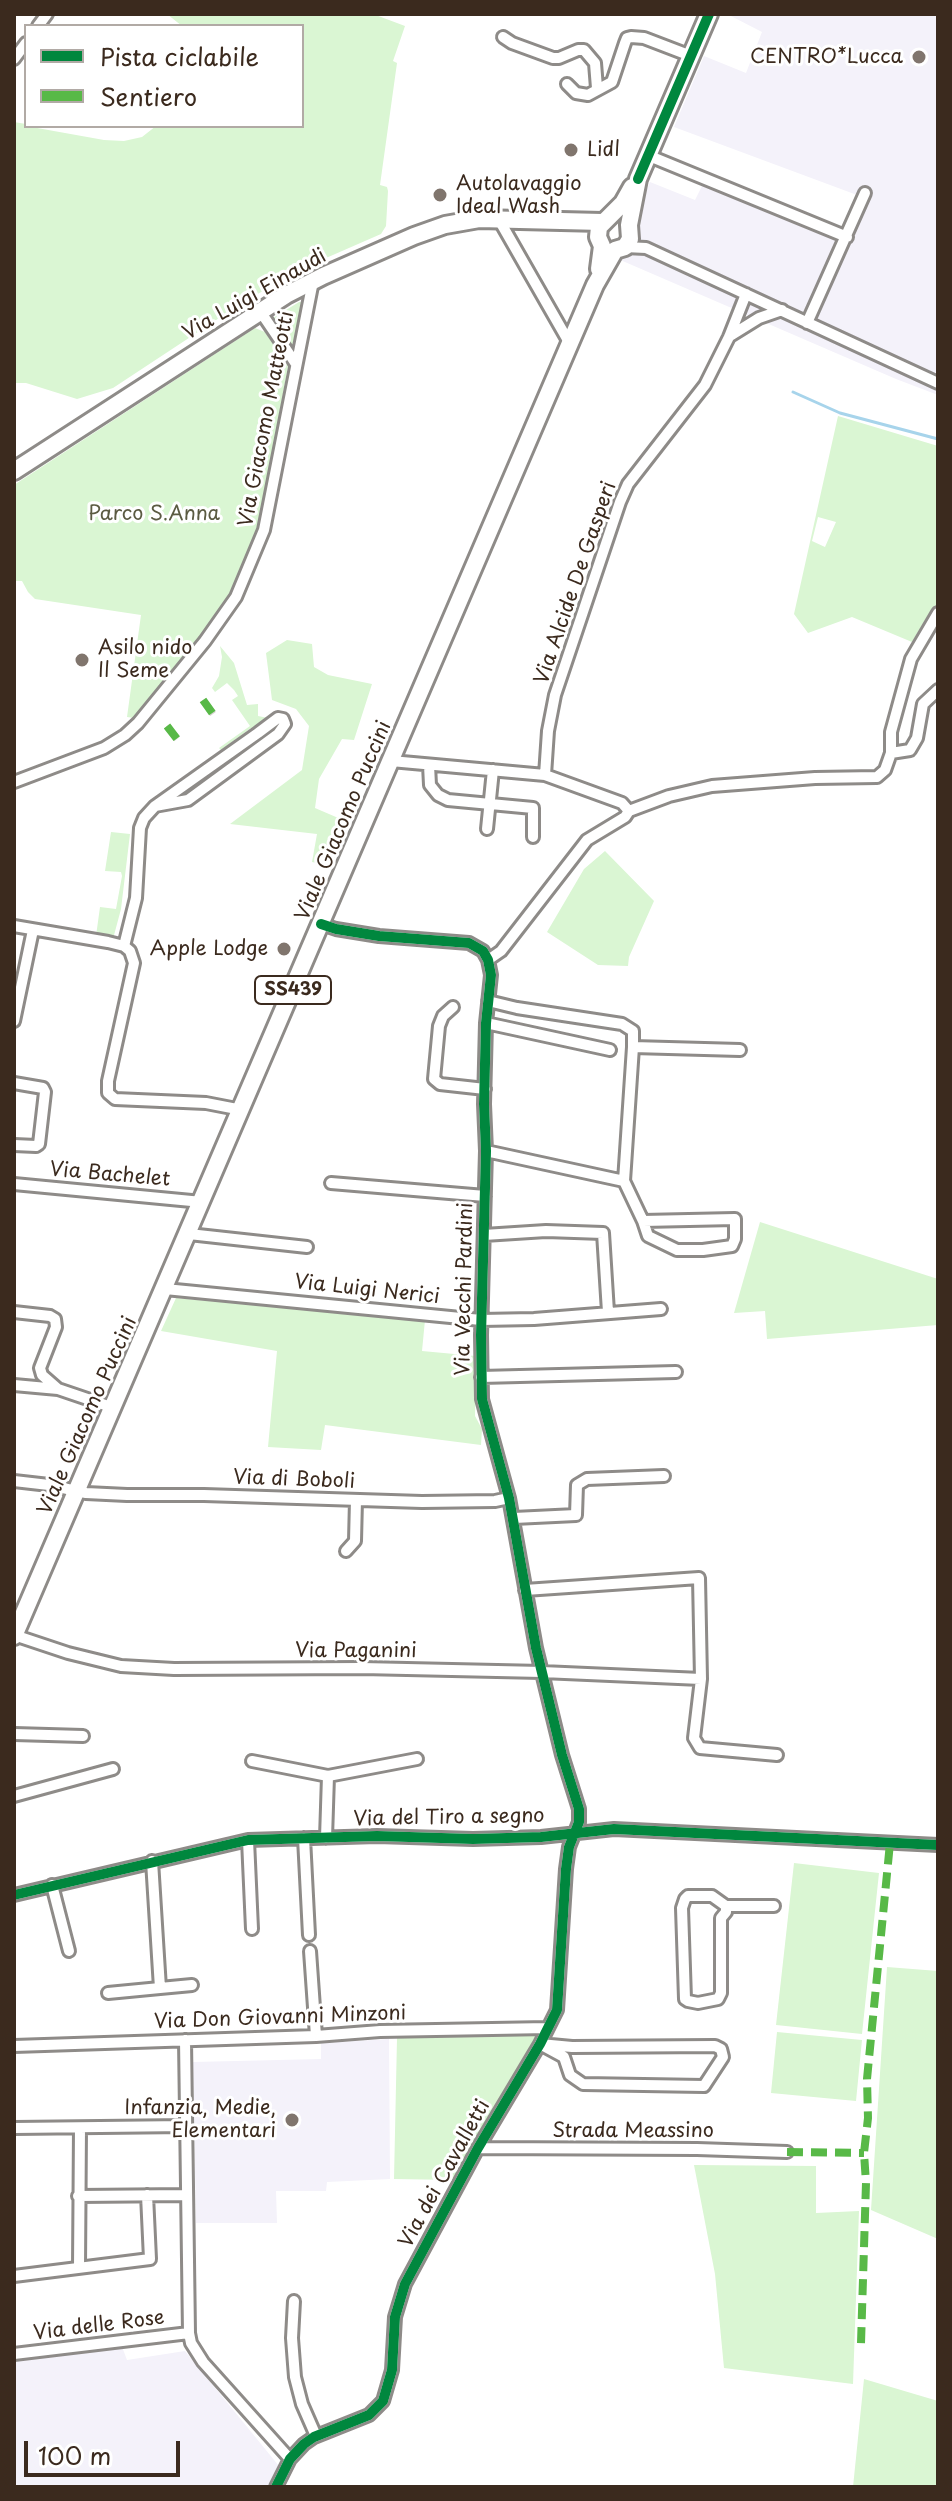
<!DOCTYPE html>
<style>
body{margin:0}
#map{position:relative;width:952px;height:2501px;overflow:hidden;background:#fff;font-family:"Playpen Sans",sans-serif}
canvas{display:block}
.frame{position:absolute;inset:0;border:16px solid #3b2a1e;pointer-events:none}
.legend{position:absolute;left:24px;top:24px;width:280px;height:104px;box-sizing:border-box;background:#fff;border:2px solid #b1aaa5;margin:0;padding:10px 14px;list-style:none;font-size:24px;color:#3b2a1e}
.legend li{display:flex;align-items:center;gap:16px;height:40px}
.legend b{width:40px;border:2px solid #b1aaa5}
.scale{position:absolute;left:24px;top:2441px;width:156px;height:36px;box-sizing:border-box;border:4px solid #3b2a1e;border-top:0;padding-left:10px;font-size:24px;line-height:28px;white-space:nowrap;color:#3b2a1e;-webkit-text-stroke:6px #fff;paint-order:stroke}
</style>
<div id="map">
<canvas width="952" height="2501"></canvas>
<div class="frame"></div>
<ul class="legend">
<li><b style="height:10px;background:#00873e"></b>Pista ciclabile</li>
<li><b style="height:10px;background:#58b947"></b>Sentiero</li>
</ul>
<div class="scale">100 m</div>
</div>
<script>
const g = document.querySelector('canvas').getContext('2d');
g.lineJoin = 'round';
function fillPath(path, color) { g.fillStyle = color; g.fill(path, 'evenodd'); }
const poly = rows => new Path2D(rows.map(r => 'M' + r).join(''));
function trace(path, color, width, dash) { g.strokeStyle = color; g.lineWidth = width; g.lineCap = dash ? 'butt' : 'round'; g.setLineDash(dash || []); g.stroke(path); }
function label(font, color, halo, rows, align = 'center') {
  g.font = font + ' "Playpen Sans",sans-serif'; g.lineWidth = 6; g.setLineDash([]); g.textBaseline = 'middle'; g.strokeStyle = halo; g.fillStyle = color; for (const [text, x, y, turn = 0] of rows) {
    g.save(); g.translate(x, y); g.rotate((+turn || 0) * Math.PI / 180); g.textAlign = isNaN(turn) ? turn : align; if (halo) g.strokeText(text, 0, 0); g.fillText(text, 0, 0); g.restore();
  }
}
fillPath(poly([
 [727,14,938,14,938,395,896,379,618,259,650,182,695,200,702,186,839,241,857,195,674,127,704,56,746,73,762,32],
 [389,2039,390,2179,327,2182,326,2191,276,2191,277,2223,196,2223,193,2062,321,2059,321,2043],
 [121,2344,127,2360,185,2351,279,2466,270,2487,14,2487,14,2361]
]), '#f4f2fa');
fillPath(poly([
 [167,14,373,14,405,26,393,61,397,63,380,185,387,187,388,191,386,226,381,234,310,265,245,301,113,388,77,399,26,383,14,383,14,122,26,124,26,126,104,140,124,141,142,137,156,126,302,126,302,26,182,26],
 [299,302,302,302,303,306,293,348,273,318],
 [255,328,265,332,288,366,258,532,239,584,214,621,134,718,127,717,141,615,35,599,28,592,22,581,14,581,14,485],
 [838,416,938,446,938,604,928,615,912,642,852,617,808,633,794,614],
 [818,517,836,522,825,547,812,541],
 [287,640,312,644,314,667,328,675,372,684,354,740,342,739,319,779,315,808,336,817,350,820,331,866,312,862,317,834,230,824,302,770,309,726,296,709,272,700,266,653],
 [220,646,234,663,247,705,258,704,258,716,273,719,275,713,279,715,255,733,251,728,221,750,219,748,250,726,232,700,238,696,234,690,227,683,215,692,212,688,219,676,222,657],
 [111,832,130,834,121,909,113,939,96,936,100,907,116,909,122,876,121,872,105,871],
 [605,851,654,901,629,957,628,966,598,965,547,932,584,869],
 [760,1222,938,1279,938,1325,767,1339,765,1311,734,1313],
 [176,1298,425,1320,422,1351,476,1356,475,1416,482,1429,481,1445,325,1425,321,1450,268,1447,277,1351,161,1331],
 [794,1863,879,1873,862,2034,776,2025],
 [887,1967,938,1971,938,2239,871,2210],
 [777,2032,862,2040,856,2101,771,2093],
 [540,2033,454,2180,394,2179,397,2038],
 [694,2165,816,2166,816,2213,859,2211,853,2384,724,2368,715,2274],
 [864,2379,938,2401,938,2487,853,2487]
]), '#daf6d3');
trace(poly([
 [793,392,840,413,938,439]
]), '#a7d4eb', 3);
trace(poly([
 [203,700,213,714],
 [167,726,177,739]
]), '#d8d4d2', 7, [7, 3.5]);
const minor = poly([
 [38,26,47,14],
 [503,37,512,43,553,58,559,58,578,50,584,50,595,63,597,88],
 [14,59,26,43],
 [567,84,576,93,588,95,612,82,625,43,627,38,631,37,644,38,691,56],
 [647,155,847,237],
 [498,218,570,344],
 [625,247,646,248,938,383],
 [260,311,296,364],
 [807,323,865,193],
 [730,336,759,318,782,310],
 [891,753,910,750,917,738,923,704,938,690],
 [391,761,545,775,622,803,629,811],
 [429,765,430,785,438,795,448,800,533,808,533,837],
 [545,775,548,731,555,695,620,502,628,484,705,385,729,337,746,294],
 [14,782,104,748,125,735,138,723,205,641,236,597,264,530,313,281],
 [487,829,493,770],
 [14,926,108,942,124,946,130,951,134,963,108,1081,108,1093,115,1099,206,1103,242,1110],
 [124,946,136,898,140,828,144,818,155,806,258,733,278,718,283,719,285,724,278,734,188,800,155,806],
 [488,960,501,951,587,840,625,817,629,811,669,796,712,786,815,778,877,777,885,770,891,753,891,732,911,659,938,613],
 [488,1001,517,1008,622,1024,633,1031,633,1047],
 [453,1007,443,1016,439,1026,434,1079,440,1084,485,1089],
 [14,1021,33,930],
 [486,1023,610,1050],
 [14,1083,43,1088,45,1092,39,1144,36,1146,14,1145],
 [486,1151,624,1181,643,1221,735,1219,735,1239,732,1246,703,1250,677,1250,648,1236,643,1221],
 [624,1181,633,1047,740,1050],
 [331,1183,485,1196],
 [14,1184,202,1202],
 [189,1234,307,1247],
 [484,1235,546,1231,603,1233,608,1312],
 [165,1289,481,1320,534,1319,661,1309],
 [14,1312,50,1316,55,1319,56,1327,40,1368,42,1375,58,1389],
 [481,1377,676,1372],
 [14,1385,58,1389,114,1408],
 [14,1481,49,1485,86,1493,127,1495,204,1495,422,1502,495,1501,509,1498],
 [514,1518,576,1515,577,1485,587,1479,664,1476],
 [346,1551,355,1541,356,1500],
 [525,1590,699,1578,701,1679,694,1738,700,1748,777,1755],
 [14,1635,68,1653,121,1666,174,1669,362,1668,542,1672,701,1679],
 [14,1734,83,1736],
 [252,1761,328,1776,417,1759],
 [14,1796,113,1769],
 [304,1838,309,1935],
 [326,1838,328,1776],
 [248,1840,252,1929],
 [152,1861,160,1988,192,1985],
 [52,1885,69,1951],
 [14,1895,248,1840,377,1836,473,1839,541,1837,614,1829,938,1845],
 [726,1906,726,1912,721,1918,721,1993,718,1999,698,2003,688,2001,685,1999,682,1908,685,1899,688,1896,712,1896,726,1906,774,1906],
 [310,1951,316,2036],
 [108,1993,160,1988],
 [185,2040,189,2333,191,2343,203,2362,290,2459],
 [540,2044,572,2047,715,2046,721,2049,723,2057,704,2086,583,2084,570,2075,564,2057,540,2044],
 [14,2046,316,2036,380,2031,548,2028],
 [14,2128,186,2126],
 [478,2148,697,2149,787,2152],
 [78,2196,187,2195],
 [79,2267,80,2128],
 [14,2276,150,2259,147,2195],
 [294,2301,292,2338,295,2377,302,2404,316,2436],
 [14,2354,189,2333],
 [276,2487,290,2459,304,2444,314,2437,369,2415,383,2401,392,2370,395,2317,405,2284,478,2148,540,2044,557,2010,566,1869,569,1847,579,1822,579,1809,562,1755,536,1648,509,1498,482,1399,481,1335,486,1151,484,1104,486,1023,491,975,488,960,483,951,469,943,379,936,336,929,321,924]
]);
const primary = poly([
 [599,269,602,246,598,237,599,227,623,203,632,187],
 [14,471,286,295,323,276,414,236,445,225,479,219,602,222],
 [14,1636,595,285,615,250,625,247,630,239,629,225,638,179,709,14]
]);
trace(minor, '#8e8b88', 16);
trace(primary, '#8e8b88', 22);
trace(minor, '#fff', 10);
trace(primary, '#fff', 16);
trace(poly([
 [203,700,213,714],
 [167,726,177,739],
 [787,2152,864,2153],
 [861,2343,866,2183,864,2153,868,2118,867,2079,890,1843]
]), '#58b947', 8, [16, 8]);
trace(poly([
 [638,179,709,14],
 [14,1895,248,1840,377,1836,473,1839,541,1837,614,1829,938,1845],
 [276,2487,290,2459,304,2444,314,2437,369,2415,383,2401,392,2370,395,2317,405,2284,478,2148,540,2044,557,2010,566,1869,569,1847,579,1822,579,1809,562,1755,536,1648,509,1498,482,1399,481,1335,486,1151,484,1104,486,1023,491,975,488,960,483,951,469,943,379,936,336,929,321,924]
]), '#00873e', 10);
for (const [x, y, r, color] of [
 [919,57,8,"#80756d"],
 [571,150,8,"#80756d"],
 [440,195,8,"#80756d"],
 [82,660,8,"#80756d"],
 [284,949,8,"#80756d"],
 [292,2120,8,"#80756d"]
]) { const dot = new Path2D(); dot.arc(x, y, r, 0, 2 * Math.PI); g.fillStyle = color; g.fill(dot); trace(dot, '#fff', 3); }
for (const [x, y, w] of [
 [293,990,76]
]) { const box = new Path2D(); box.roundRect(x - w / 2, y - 14, w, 28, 6); g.fillStyle = '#fff'; g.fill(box); trace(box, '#3b2a1e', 2); }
label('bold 18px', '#3b2a1e', null, [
 ["SS439",293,990]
]);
label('20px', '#3b2a1e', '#fff', [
 ["CENTRO*Lucca",903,57],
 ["Lidl",587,150,"left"],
 ["Autolavaggio",456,184,"left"],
 ["Ideal Wash",456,207,"left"],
 ["Asilo nido",98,648,"left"],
 ["Il Seme",98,671,"left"],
 ["Apple Lodge",268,949],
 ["Infanzia, Medie,",276,2108],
 ["Elementari",276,2131]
], 'right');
label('20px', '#3b2a1e', '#fff', [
 ["Via Luigi Einaudi",255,295,-30],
 ["Via Giacomo Matteotti",267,419,-79],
 ["Via Alcide De Gasperi",576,583,-71],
 ["Viale Giacomo Puccini",344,821,-67],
 ["Via Bachelet",110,1175,5],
 ["Via Vecchi Pardini",465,1289,-89],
 ["Via Luigi Nerici",367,1290,6],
 ["Viale Giacomo Puccini",88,1416,-66],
 ["Via di Boboli",294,1480,2],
 ["Via Paganini",356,1651],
 ["Via del Tiro a segno",449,1818,-1],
 ["Via Don Giovanni Minzoni",280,2018,-2],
 ["Strada Meassino",633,2131],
 ["Via dei Cavalletti",445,2174,-61],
 ["Via delle Rose",99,2326,-7]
]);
label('20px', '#5b5b42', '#fff', [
 ["Parco S.Anna",154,514]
]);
</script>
